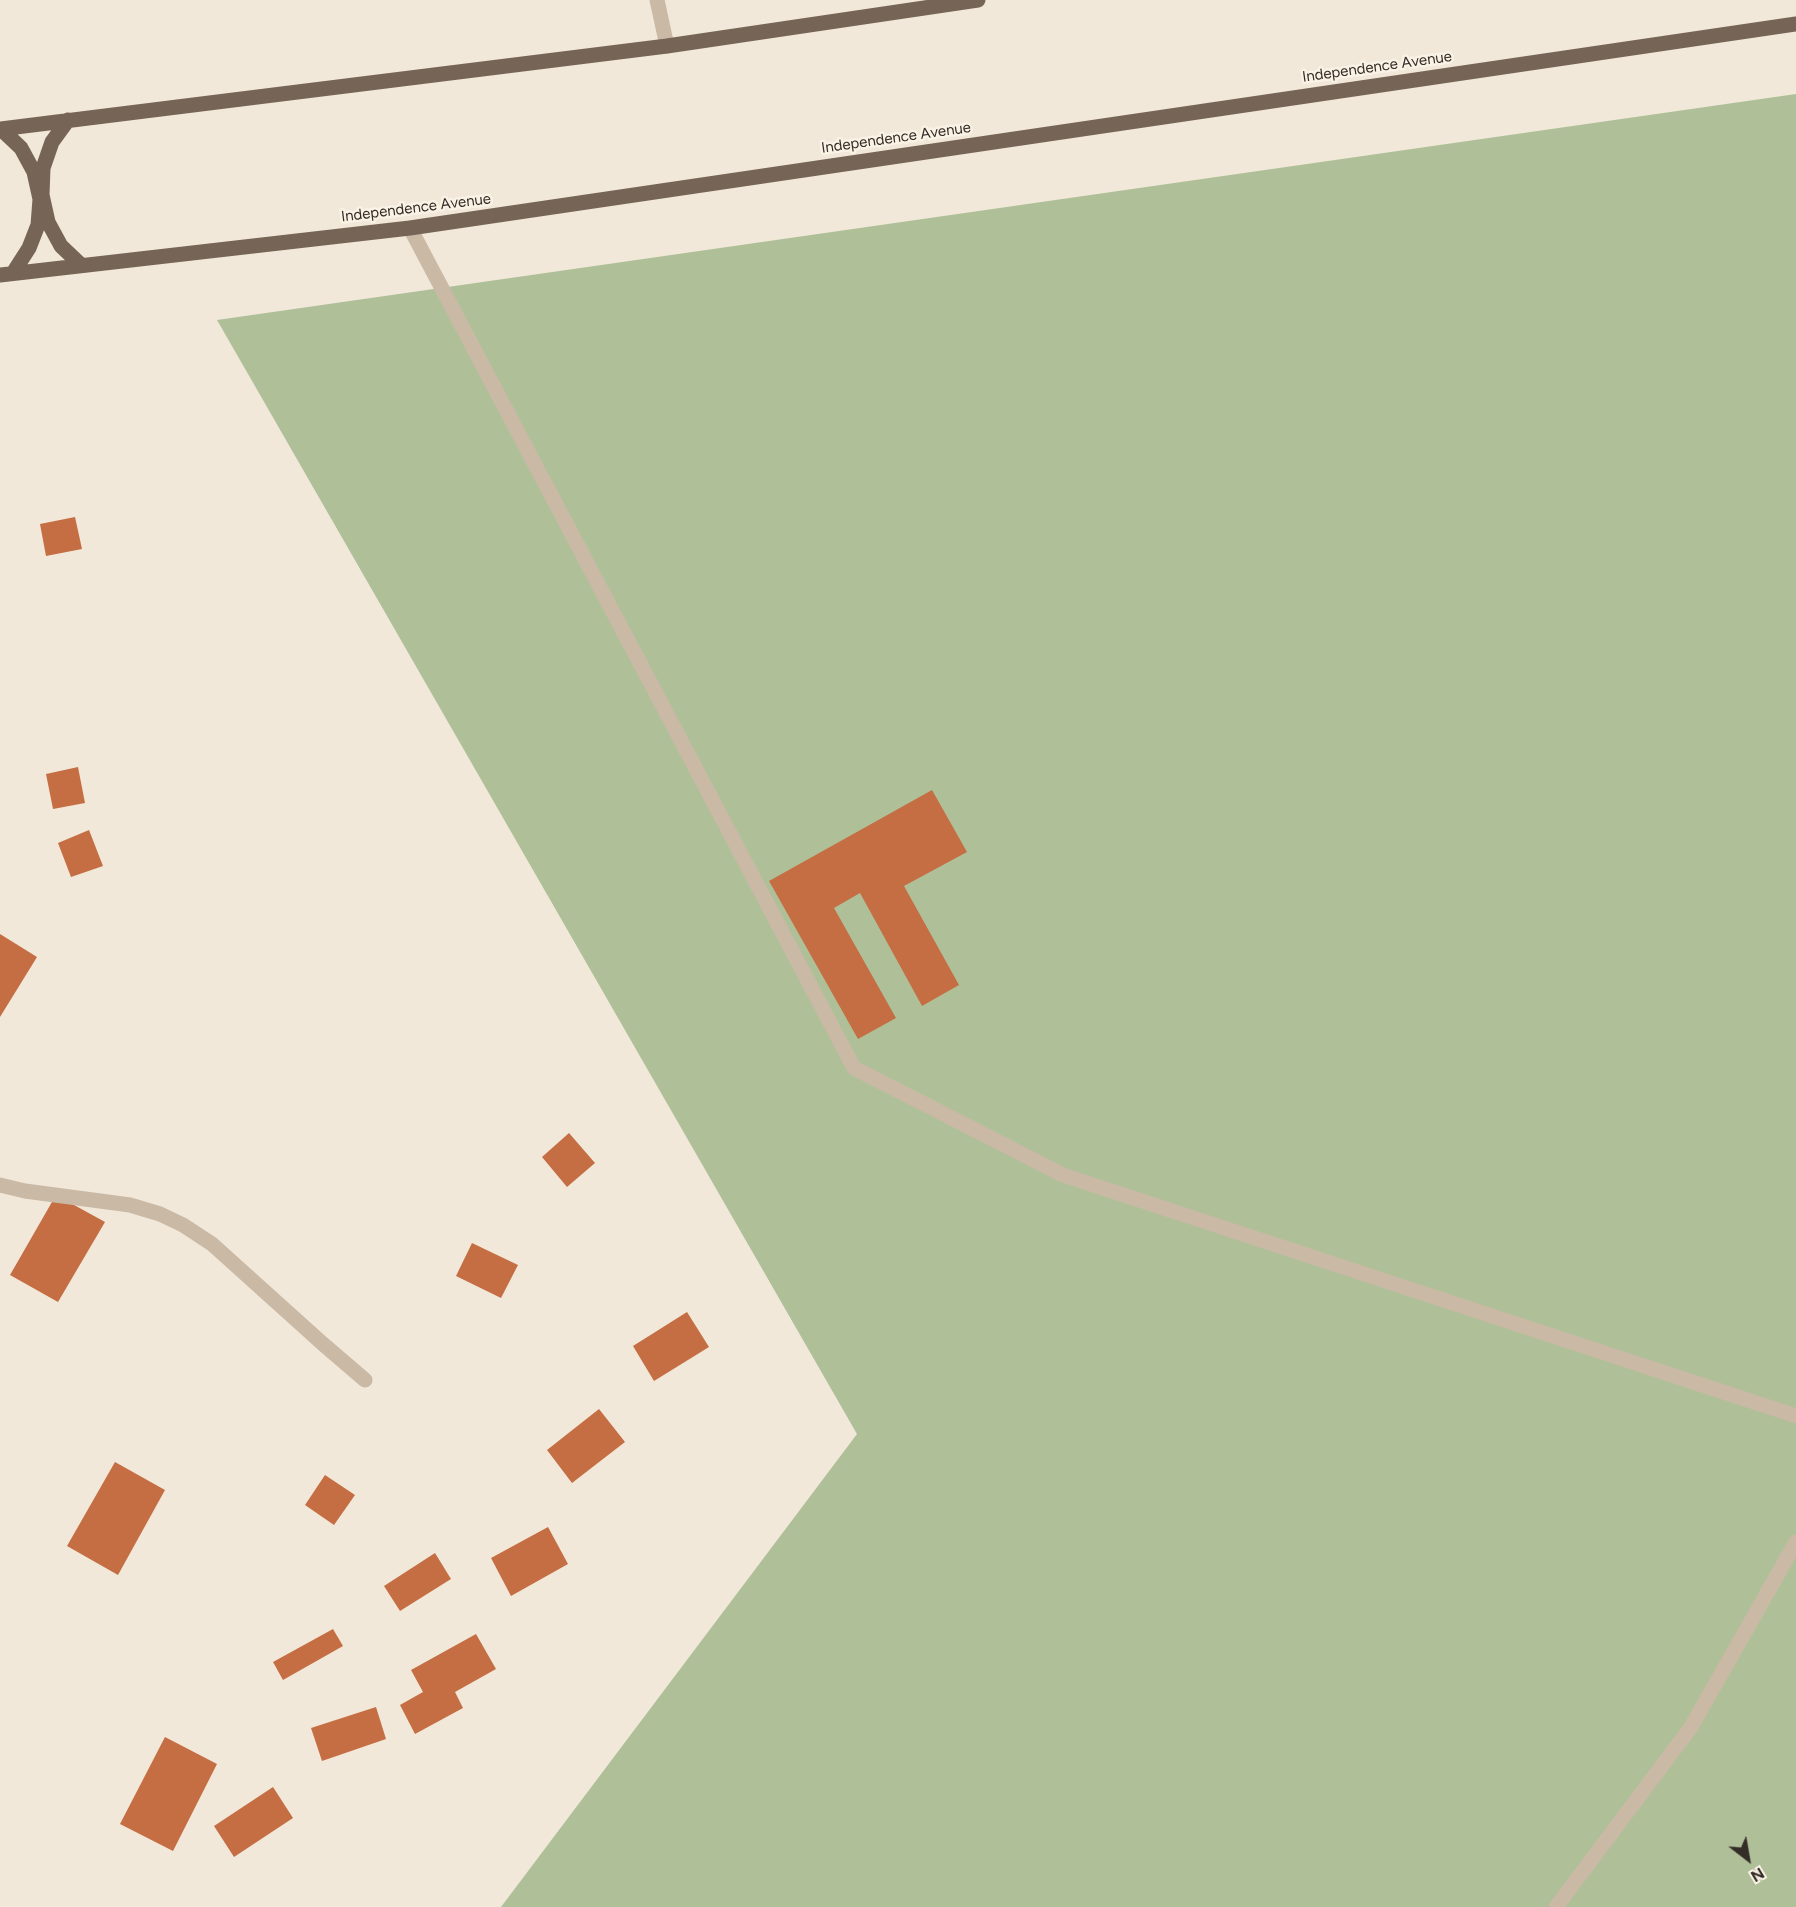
<!DOCTYPE html>
<style>
body{margin:0}
#map{position:relative;width:1796px;height:1907px;overflow:hidden;background:#f1e8d9;font-family:Figtree,sans-serif}
canvas{display:block}
.north{position:absolute;left:1718px;top:1829px;width:60px;height:60px;-webkit-text-stroke:4px #f9f2e5;paint-order:stroke;rotate:149deg;font-size:16px;font-weight:700;line-height:24px;text-align:center;color:#342c26}
.north::after{content:'';display:block;margin:auto;width:21px;height:27px;background:#342c26;clip-path:polygon(50% 0,100% 100%,50% 72%,0 100%)}
</style>
<div id="map">
<canvas width="1796" height="1907"></canvas>
<div class="north">N</div>
</div>
<script>
const g = document.querySelector('canvas').getContext('2d');
g.lineJoin = 'round';
function fillPath(path, color) { g.fillStyle = color; g.fill(path, 'evenodd'); }
const poly = rows => new Path2D(rows.map(r => 'M' + r).join(''));
function trace(path, color, width, dash) { g.strokeStyle = color; g.lineWidth = width; g.lineCap = dash ? 'butt' : 'round'; g.setLineDash(dash || []); g.stroke(path); }
function label(font, color, halo, rows, align = 'center') {
  g.font = font + ' Figtree,sans-serif'; g.lineWidth = 5; g.setLineDash([]); g.textBaseline = 'middle'; g.strokeStyle = halo; g.fillStyle = color; for (const [text, x, y, turn = 0] of rows) {
    g.save(); g.translate(x, y); g.rotate((+turn || 0) * Math.PI / 180); g.textAlign = isNaN(turn) ? turn : align; if (halo) g.strokeText(text, 0, 0); g.fillText(text, 0, 0); g.restore();
  }
}
fillPath(poly([
 [1796,94,1796,1907,501,1907,857,1434,217,320]
]), '#afc099');
fillPath(poly([
 [75,517,82,549,46,556,40,524],
 [78,767,85,803,53,809,46,774],
 [932,790,967,852,904,886,959,985,922,1006,860,893,834,908,896,1018,858,1039,769,881],
 [89,830,103,866,71,877,58,843],
 [0,934,37,957,0,1017],
 [569,1133,595,1163,567,1187,542,1157],
 [56,1195,105,1222,58,1302,10,1275],
 [472,1243,518,1265,501,1298,456,1276],
 [687,1312,709,1347,654,1381,633,1346],
 [599,1409,625,1442,572,1483,547,1450],
 [115,1462,165,1490,118,1575,67,1546],
 [325,1475,355,1495,334,1525,305,1505],
 [548,1527,568,1564,511,1596,491,1558],
 [435,1553,451,1579,400,1611,384,1586],
 [333,1629,343,1646,283,1680,273,1662],
 [476,1634,496,1669,455,1692,463,1708,415,1734,400,1705,423,1692,411,1670],
 [376,1707,386,1739,322,1761,311,1728],
 [165,1737,217,1764,173,1851,120,1824],
 [273,1787,293,1818,234,1857,214,1826]
]), '#c56e43');
trace(poly([
 [657,0,667,46],
 [410,228,854,1068,1063,1175,1796,1416],
 [0,1185,25,1191,130,1205,160,1214,183,1225,212,1244,323,1344,365,1380],
 [1556,1907,1691,1727,1796,1542]
]), '#c9b9a5', 15);
trace(poly([
 [68,120,52,142,43,168,42,195,48,222,61,246,81,265],
 [0,129,667,46,978,0],
 [1,129,21,148,34,172,40,199,38,225,29,248,13,273],
 [0,275,410,228,1796,24]
]), '#766557', 15);
label('15px', '#342c26', '#f9f2e5', [
 ["Independence Avenue",1377,67,-8],
 ["Independence Avenue",896,138,-8],
 ["Independence Avenue",416,208,-7]
]);
</script>
